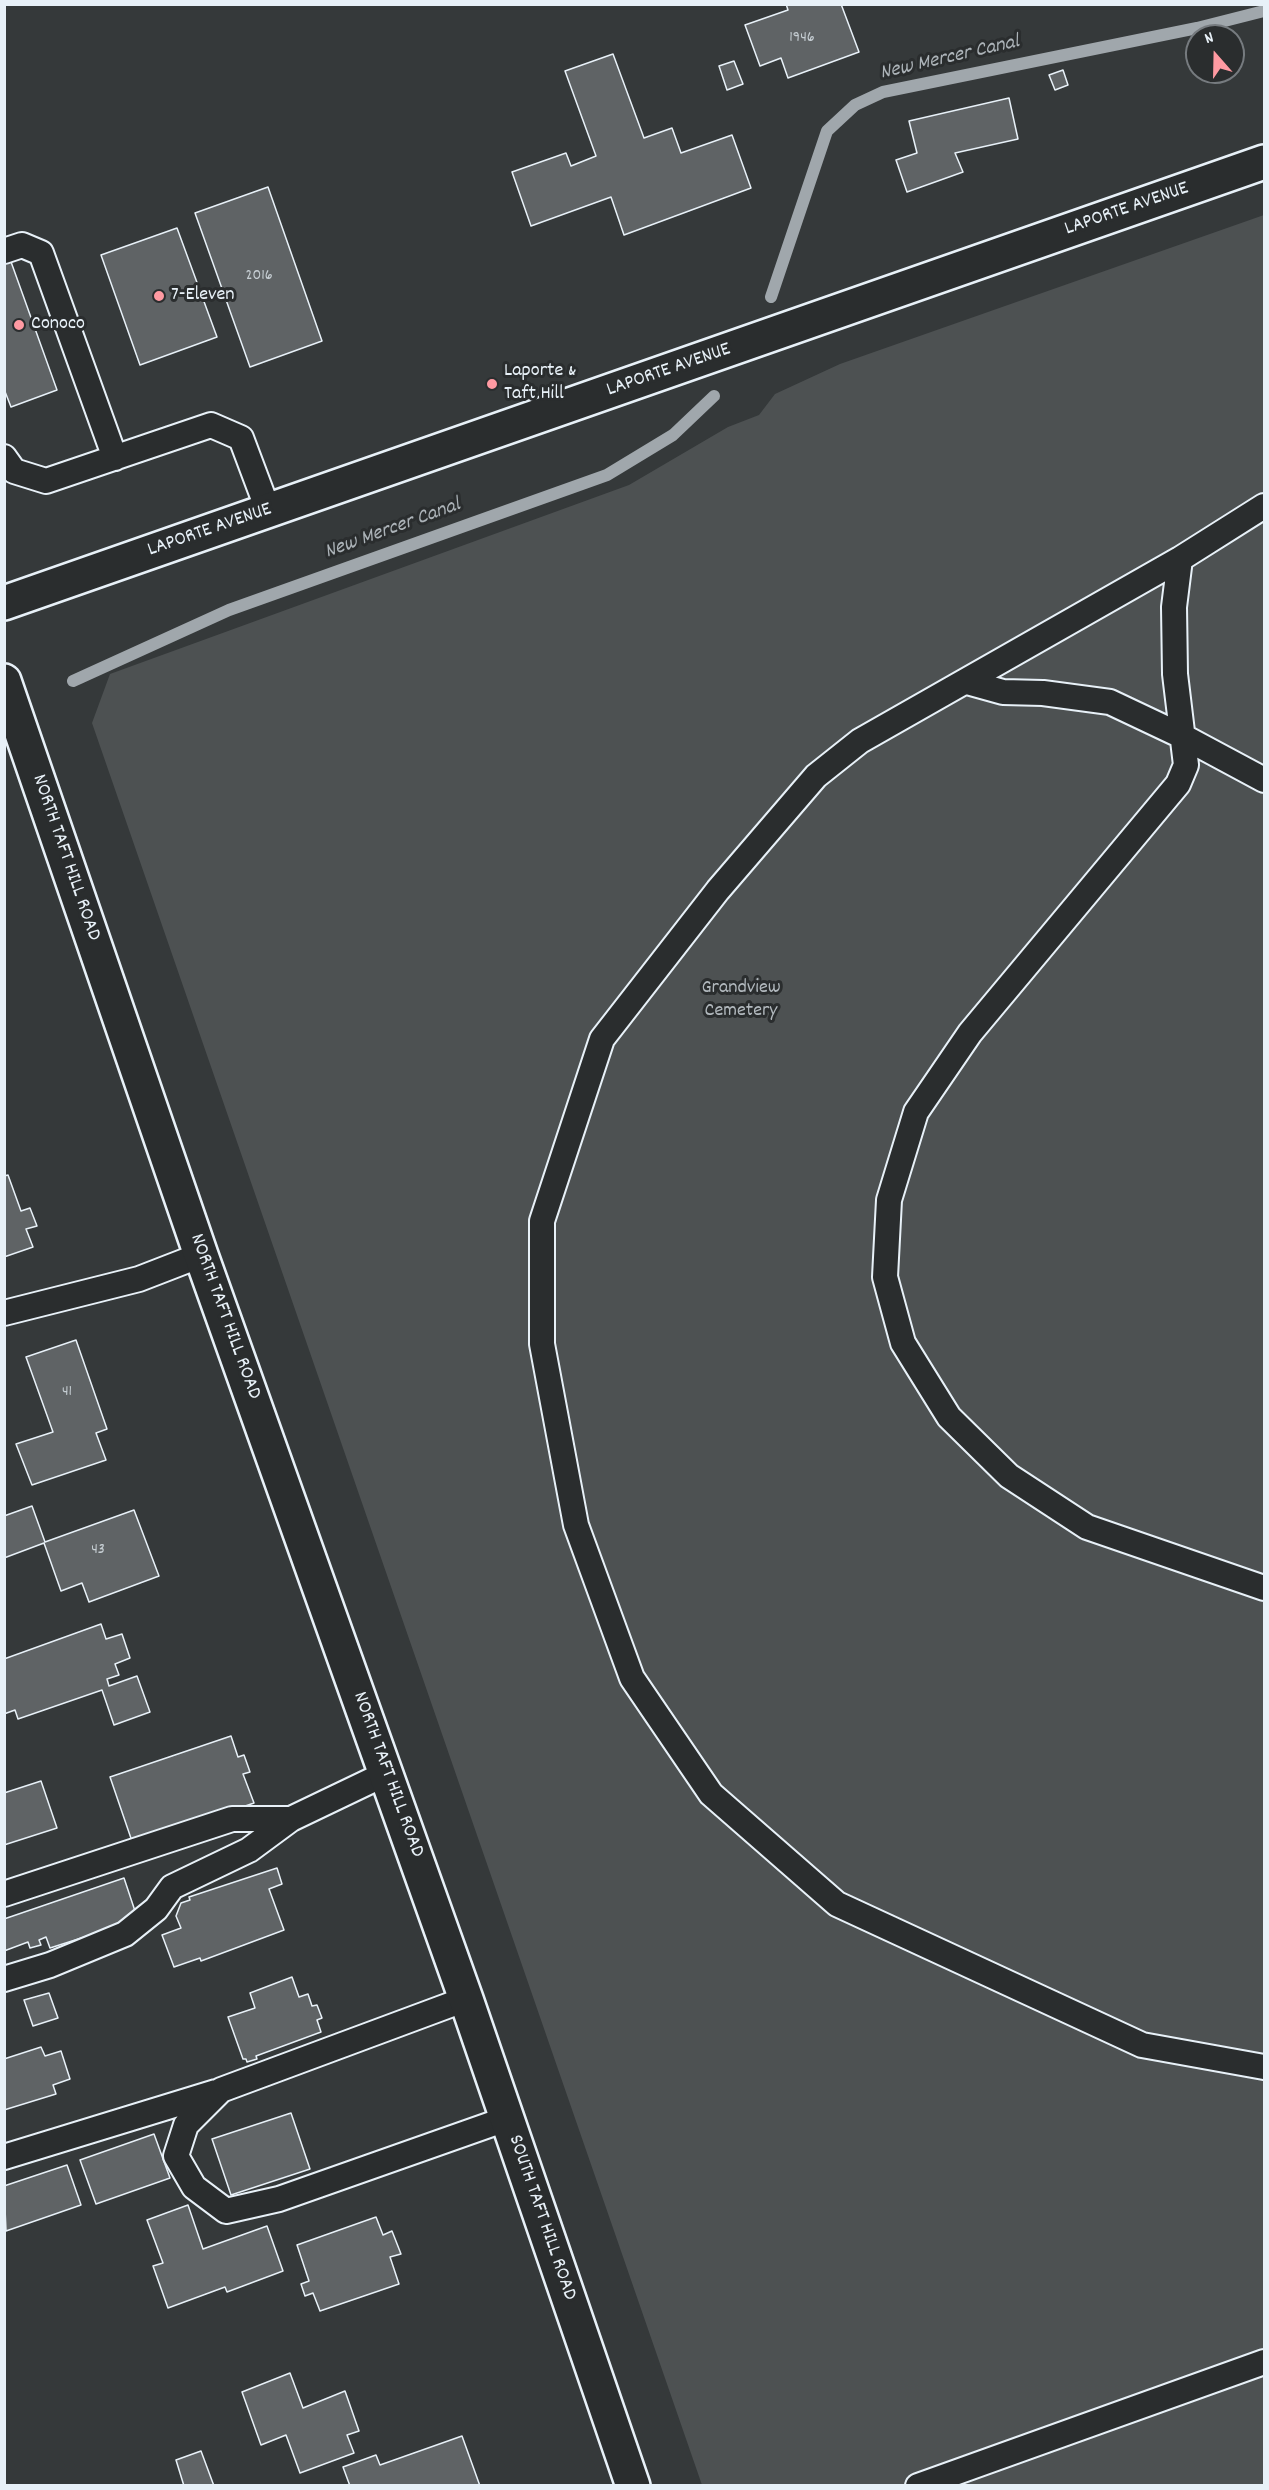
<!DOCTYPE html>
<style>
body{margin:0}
#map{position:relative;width:1269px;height:2490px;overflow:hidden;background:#35393a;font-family:Dekko,sans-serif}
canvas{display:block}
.frame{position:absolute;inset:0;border:6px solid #e8f1f8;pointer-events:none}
.north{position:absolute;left:1185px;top:24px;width:60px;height:60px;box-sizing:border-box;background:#2a2d2e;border:2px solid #767b7f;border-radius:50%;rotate:340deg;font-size:16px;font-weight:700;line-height:24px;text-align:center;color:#e8f1f8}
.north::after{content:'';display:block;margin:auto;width:21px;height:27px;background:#ff9aa2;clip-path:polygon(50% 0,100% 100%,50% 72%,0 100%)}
</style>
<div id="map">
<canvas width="1269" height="2490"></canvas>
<div class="frame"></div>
<div class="north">N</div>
</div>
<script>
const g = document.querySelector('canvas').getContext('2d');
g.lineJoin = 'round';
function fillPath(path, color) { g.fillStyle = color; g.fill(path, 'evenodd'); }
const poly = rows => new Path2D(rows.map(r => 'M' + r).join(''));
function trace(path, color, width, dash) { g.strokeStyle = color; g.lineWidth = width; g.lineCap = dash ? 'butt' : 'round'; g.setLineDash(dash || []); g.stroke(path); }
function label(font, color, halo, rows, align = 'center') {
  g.font = font + ' Dekko,sans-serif'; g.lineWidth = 6; g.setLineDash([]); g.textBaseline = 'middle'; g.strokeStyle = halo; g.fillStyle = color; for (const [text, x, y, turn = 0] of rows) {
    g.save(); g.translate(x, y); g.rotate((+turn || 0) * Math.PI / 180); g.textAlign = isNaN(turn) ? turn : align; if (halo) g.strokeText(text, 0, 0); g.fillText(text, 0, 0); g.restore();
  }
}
fillPath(poly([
 [1264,215,1264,2485,702,2485,92,723,110,674,629,485,728,427,759,415,775,394,840,364]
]), '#4d5152');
trace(poly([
 [771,297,827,131,855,105,883,92,1197,28,1264,11],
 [73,681,229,610,607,475,673,435,714,396]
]), '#a0a7ac', 12);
const building = poly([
 [786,4,841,4,859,52,788,78,781,58,760,66,745,25,788,10,786,4],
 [613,54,644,138,672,128,681,153,732,135,751,188,624,235,611,197,531,226,512,172,566,153,571,166,596,156,565,71,613,54],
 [734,61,743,84,727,90,719,66,734,61],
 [1063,70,1068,85,1055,90,1049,75,1063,70],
 [1009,98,1018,139,955,153,963,172,907,192,896,160,917,153,909,121,1009,98],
 [268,187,322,341,250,367,195,213,268,187],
 [177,228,217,337,140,365,101,255,177,228],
 [10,259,57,390,11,407,4,389,4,261,10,259],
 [8,1175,21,1211,30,1208,37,1226,26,1229,33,1247,4,1257,4,1176,8,1175],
 [76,1340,107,1429,96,1433,106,1460,32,1485,16,1444,53,1432,26,1357,76,1340],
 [32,1506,45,1542,134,1510,159,1576,89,1602,82,1583,61,1591,44,1543,4,1558,4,1516,32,1506],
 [101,1624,106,1639,122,1634,130,1658,115,1664,119,1675,107,1679,109,1686,137,1676,150,1712,114,1725,102,1690,18,1719,15,1710,4,1714,4,1659,101,1624],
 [231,1736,238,1757,244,1755,250,1772,243,1774,254,1803,196,1823,135,1850,110,1777,231,1736],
 [41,1781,57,1828,4,1845,4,1793,41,1781],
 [277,1868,282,1884,269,1889,284,1930,201,1961,200,1958,174,1967,162,1935,181,1928,176,1916,181,1903,190,1900,189,1897,277,1868],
 [124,1878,138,1920,50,1948,46,1937,39,1940,41,1945,30,1948,28,1942,4,1951,4,1919,124,1878],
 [292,1977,299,1997,308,1994,312,2006,317,2005,322,2018,317,2020,321,2032,256,2056,257,2059,247,2062,246,2059,243,2059,228,2017,255,2008,250,1993,292,1977],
 [49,1993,58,2018,33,2026,24,2000,49,1993],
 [41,2047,45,2056,61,2051,70,2079,53,2085,56,2094,4,2110,4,2059,41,2047],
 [291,2113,310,2169,231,2195,212,2139,291,2113],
 [154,2134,170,2178,96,2204,80,2160,154,2134],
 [67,2165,81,2205,6,2231,4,2186,67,2165],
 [188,2205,203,2249,267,2226,283,2271,227,2292,225,2287,168,2308,153,2266,163,2263,147,2220,188,2205],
 [376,2217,383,2235,392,2231,401,2254,390,2257,399,2284,320,2311,313,2293,305,2296,301,2284,309,2281,297,2245,376,2217],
 [290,2373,303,2408,345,2391,359,2431,347,2435,354,2453,300,2473,286,2435,261,2445,242,2392,290,2373],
 [462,2436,480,2486,350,2486,343,2467,376,2455,380,2465,462,2436],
 [201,2451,214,2486,184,2486,176,2460,201,2451]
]);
fillPath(building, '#5f6365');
trace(building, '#e8f1f8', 1.5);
const lane = poly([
 [4,251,22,245,41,253,115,458],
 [4,457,14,471,46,481,211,425,241,438,268,510],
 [1264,506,1180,559,860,741,816,776,718,890,602,1039,542,1221,542,1344,576,1525,632,1678,711,1794,837,1904,1142,2045,1264,2067],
 [1180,559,1174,607,1175,674,1186,765,1178,784,970,1033,916,1112,889,1200,885,1277,903,1343,949,1417,1009,1476,1087,1527,1264,1588],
 [967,682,1003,692,1043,693,1110,702,1184,737,1264,780],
 [4,1313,139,1279,201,1255],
 [4,1894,232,1819,291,1819],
 [4,1979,50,1965,125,1934,156,1909,172,1887,249,1850,291,1819,387,1773],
 [466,1999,221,2090,186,2125,176,2156,194,2187,226,2211,279,2199,506,2119],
 [4,2157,216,2092],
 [918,2486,1264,2362]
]);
const secondary = poly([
 [4,603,1264,162],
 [4,681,201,1255,466,1999,633,2486]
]);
trace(lane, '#e8f1f8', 28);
trace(secondary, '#e8f1f8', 38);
trace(lane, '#2a2d2e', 24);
trace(secondary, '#2a2d2e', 33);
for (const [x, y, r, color] of [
 [159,296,6,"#ff9aa2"],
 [19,325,6,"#ff9aa2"],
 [492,384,6,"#ff9aa2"]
]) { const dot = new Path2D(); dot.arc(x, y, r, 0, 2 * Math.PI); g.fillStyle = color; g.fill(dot); trace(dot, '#2a2d2e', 2); }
label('16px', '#c6ced3', null, [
 ["1946",802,39],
 ["2016",259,277],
 ["41",67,1393],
 ["43",98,1551]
]);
label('20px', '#e8f1f8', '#2a2d2e', [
 ["LAPORTE AVENUE",1127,210,-19],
 ["LAPORTE AVENUE",669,371,-19],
 ["LAPORTE AVENUE",210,531,-19],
 ["NORTH TAFT HILL ROAD",65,858,71],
 ["NORTH TAFT HILL ROAD",224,1317,70],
 ["NORTH TAFT HILL ROAD",387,1775,70],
 ["SOUTH TAFT HILL ROAD",541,2218,71]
]);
label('20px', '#e8f1f8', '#2a2d2e', [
 ["7-Eleven",171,296],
 ["Conoco",31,325],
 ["Laporte &",504,372],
 ["Taft Hill",504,395]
], 'left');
label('20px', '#b2b9be', '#2a2d2e', [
 ["Grandview",741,989],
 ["Cemetery",741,1012]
]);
label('italic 21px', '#acb3b8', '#2a2d2e', [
 ["New Mercer Canal",950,59,-13],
 ["New Mercer Canal",393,530,-20]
]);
</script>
